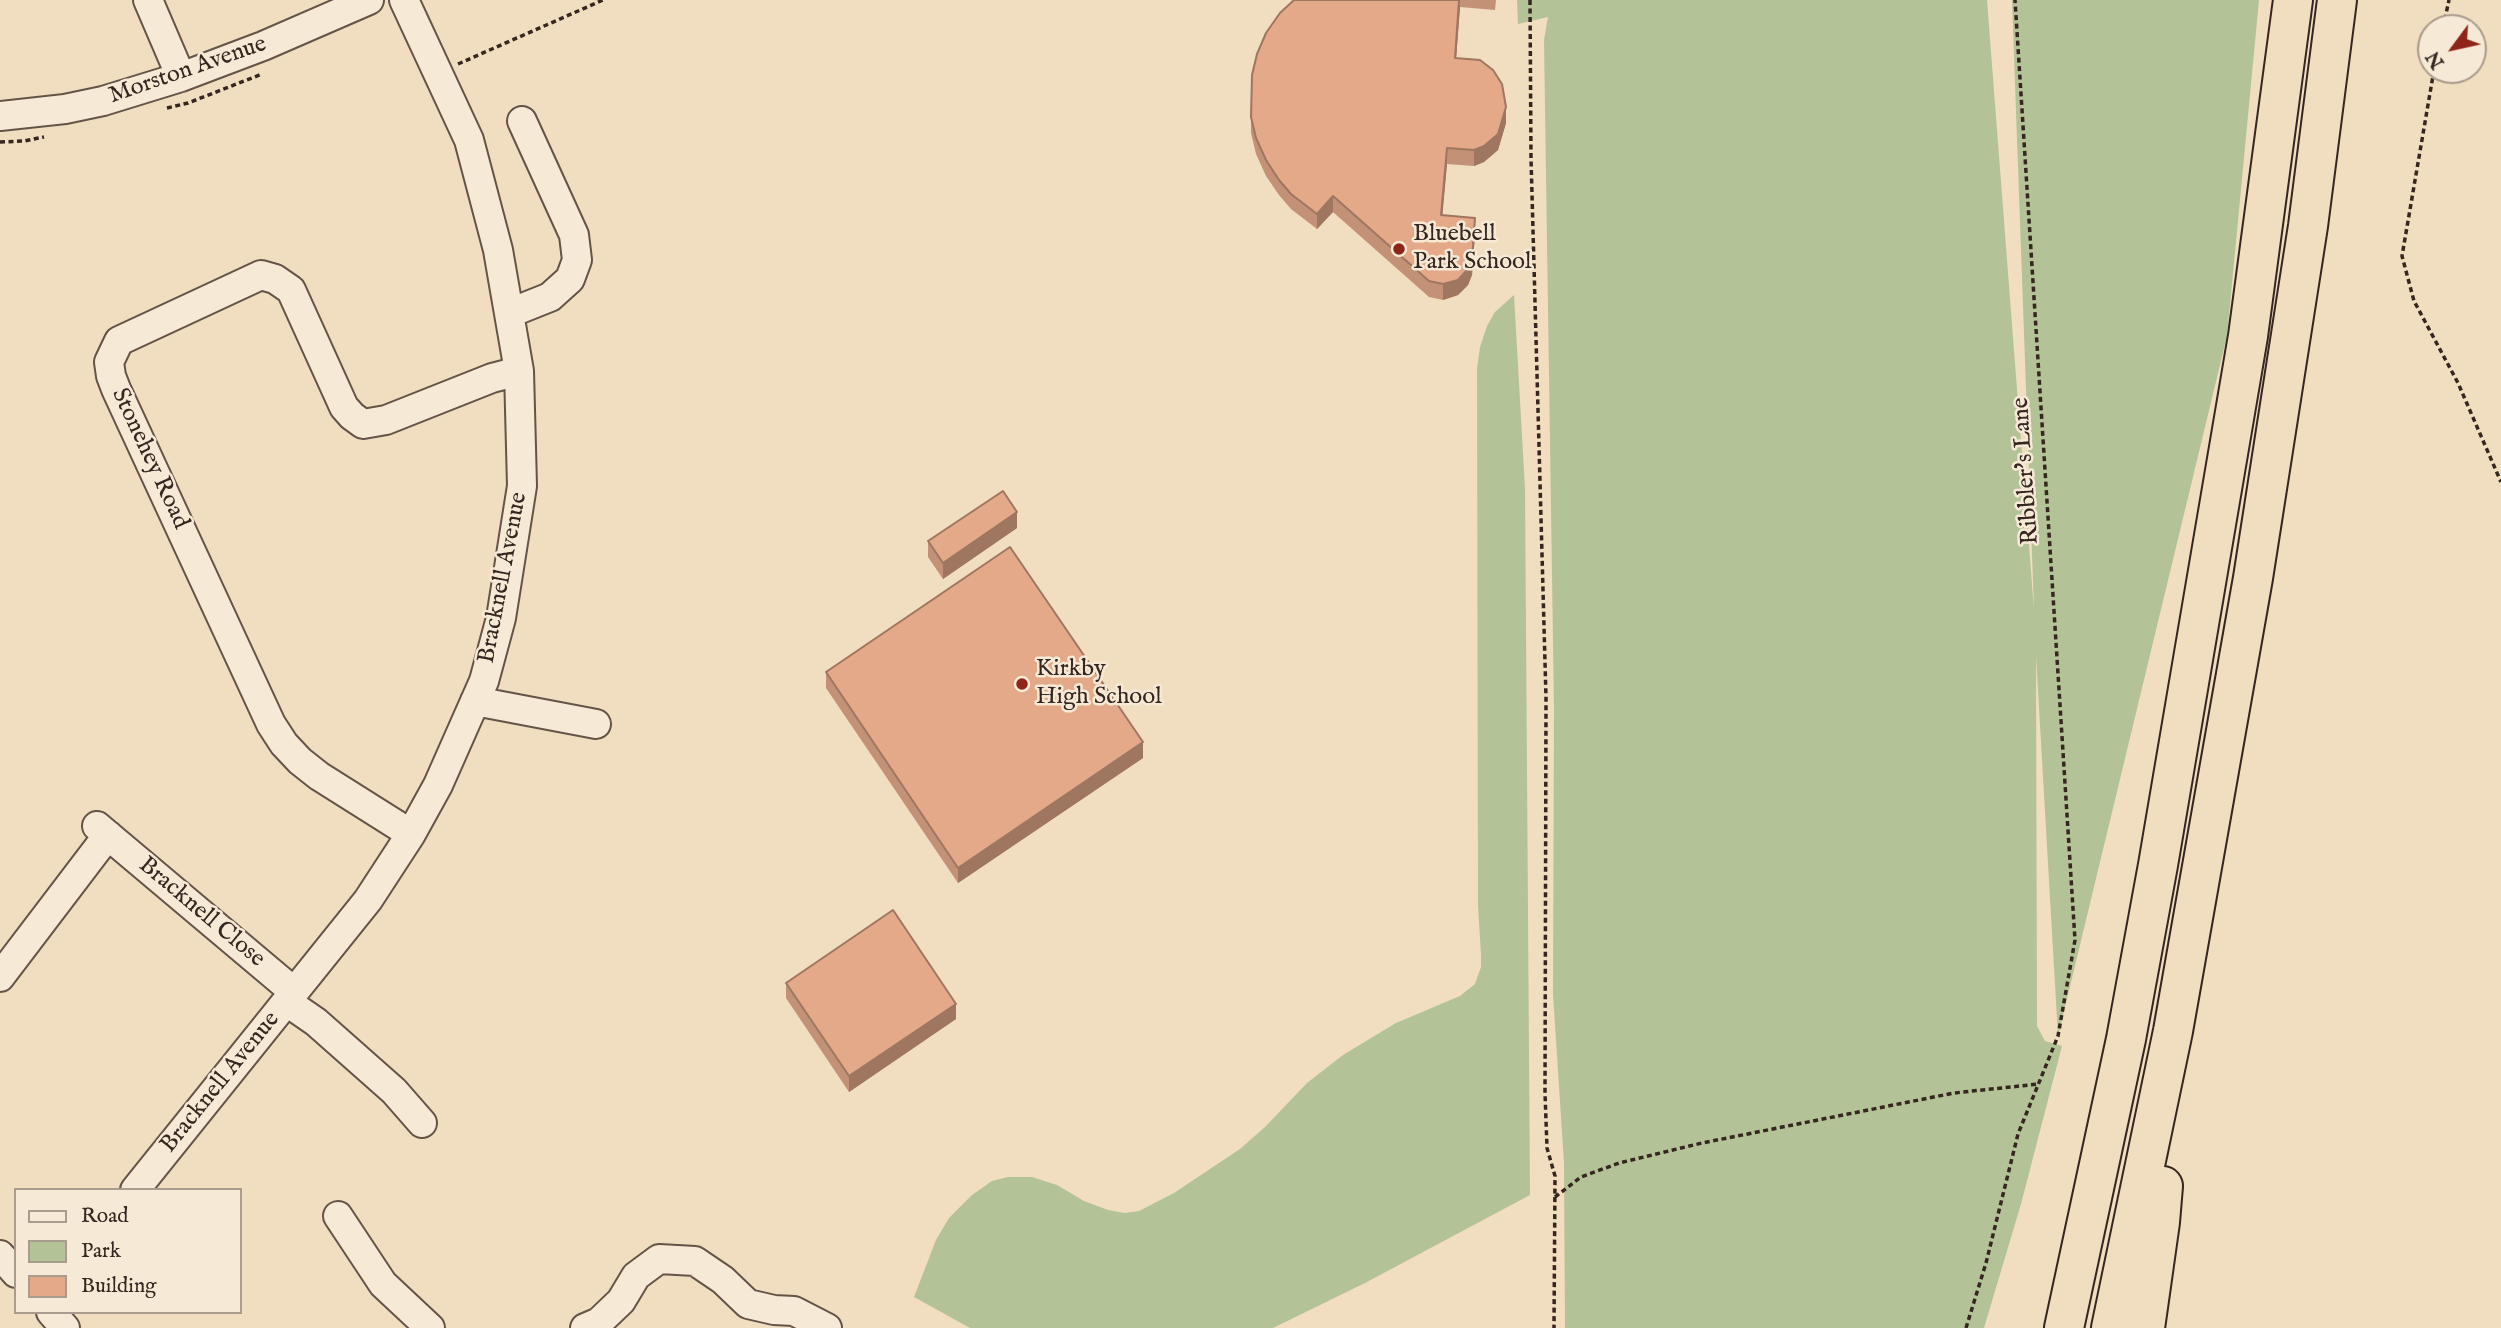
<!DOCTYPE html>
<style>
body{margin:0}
#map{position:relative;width:2501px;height:1328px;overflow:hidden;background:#f1ddbf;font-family:"IM FELL English",serif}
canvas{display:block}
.legend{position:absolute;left:14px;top:1188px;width:228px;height:126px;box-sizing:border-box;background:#f6e9d5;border:2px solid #a99b8d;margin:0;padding:9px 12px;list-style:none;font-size:21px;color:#352620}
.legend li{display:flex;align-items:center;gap:14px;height:35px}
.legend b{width:35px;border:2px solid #a99b8d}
.north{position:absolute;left:2417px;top:14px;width:70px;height:70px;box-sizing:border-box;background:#f6e9d5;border:2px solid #a99b8d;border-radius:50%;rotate:237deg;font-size:19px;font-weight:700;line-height:28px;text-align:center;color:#352620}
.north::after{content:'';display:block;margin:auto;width:24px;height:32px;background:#8f2418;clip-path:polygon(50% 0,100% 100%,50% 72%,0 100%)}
</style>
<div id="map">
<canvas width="2501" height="1328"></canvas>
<ul class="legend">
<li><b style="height:9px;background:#f6e9d5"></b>Road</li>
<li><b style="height:19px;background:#b4c297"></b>Park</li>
<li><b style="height:19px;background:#e3a989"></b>Building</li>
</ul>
<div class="north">N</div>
</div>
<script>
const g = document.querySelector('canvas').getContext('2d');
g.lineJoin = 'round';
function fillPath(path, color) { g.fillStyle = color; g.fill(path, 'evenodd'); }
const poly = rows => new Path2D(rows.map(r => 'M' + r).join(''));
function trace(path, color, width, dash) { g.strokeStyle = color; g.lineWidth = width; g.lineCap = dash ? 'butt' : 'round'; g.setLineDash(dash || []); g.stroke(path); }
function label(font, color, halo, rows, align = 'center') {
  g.font = font + ' "IM FELL English",serif'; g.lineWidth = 5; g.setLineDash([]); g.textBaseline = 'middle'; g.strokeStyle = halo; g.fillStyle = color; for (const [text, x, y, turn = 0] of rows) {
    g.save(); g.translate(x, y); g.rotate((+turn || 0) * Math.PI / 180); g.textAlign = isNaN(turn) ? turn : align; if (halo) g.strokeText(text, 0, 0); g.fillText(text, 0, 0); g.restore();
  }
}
fillPath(poly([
 [1517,0,1987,0,2034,610,2012,0,2259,0,2227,336,2058,1036,2036,656,2037,1026,2045,1041,2062,1046,2021,1204,1984,1328,1565,1328,1564,1163,1553,994,1554,709,1544,40,1548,17,1518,24],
 [1514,295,1525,489,1530,1195,1365,1283,1273,1328,970,1328,914,1297,936,1240,949,1218,972,1195,992,1181,1008,1177,1032,1177,1057,1185,1084,1201,1108,1210,1125,1213,1139,1211,1174,1193,1240,1149,1265,1127,1307,1083,1343,1055,1396,1023,1460,996,1475,984,1481,967,1481,955,1478,905,1477,369,1480,347,1487,326,1495,312]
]), '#b4c297');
const minor = poly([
 [148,0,181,77],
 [0,116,65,109,103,101,181,77,263,46,369,0],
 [510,313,550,297,570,279,577,260,574,235,522,121],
 [475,701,596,724],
 [97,826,293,991],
 [411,834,319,776,300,761,284,744,271,724,116,389,111,376,109,362,119,341,261,275,275,279,291,290,344,407,352,416,363,424,386,420,492,378,519,371],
 [0,977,108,835],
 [287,1002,316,1022,394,1091,422,1123],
 [135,1190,368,900,411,834,438,785,484,681,501,618,522,486,519,371,498,250,469,140,404,0],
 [338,1216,383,1284,430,1328],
 [0,1255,16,1273],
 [51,1312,65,1328],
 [585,1328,599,1322,621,1301,636,1276,659,1259,695,1261,723,1280,748,1304,774,1310,794,1311,827,1328]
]);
const highway = poly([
 [2064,1328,2126,1039,2158,865,2248,336,2293,0],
 [2111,1328,2173,1031,2253,578,2308,226,2337,0],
 [2145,1328,2160,1222,2163,1186]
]);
trace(minor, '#645448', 32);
trace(highway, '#352620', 42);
trace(poly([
 [1530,0,1531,158,1546,698,1545,1093,1547,1148,1555,1176,1554,1328],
 [2443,28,2449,0],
 [458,64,603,0],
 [2434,70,2402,256,2414,301,2458,383,2501,482],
 [167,108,188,103,262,74],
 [0,142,24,141,44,137],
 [1555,1197,1581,1177,1619,1163,1702,1143,1954,1093,2039,1084],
 [1966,1328,1986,1263,2018,1134,2058,1036,2075,940,2015,0]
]), '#352620', 3.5, [5, 3.5]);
trace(minor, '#f6e9d5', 28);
trace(highway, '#f1ddbf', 38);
fillPath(poly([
 [1294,0,1496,0,1495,10,1460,7,1456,58,1506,123,1498,150,1484,162,1474,166,1447,164,1442,215,1475,234,1472,275,1468,285,1458,295,1443,300,1429,297,1333,212,1317,229,1291,209,1279,195,1266,176,1256,154,1251,133,1251,117],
 [1017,528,943,579,928,557,928,541],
 [826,672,1143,758,958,883,826,688],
 [786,983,956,1019,849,1092,786,998]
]), '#c39176');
fillPath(poly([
 [1459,0,1460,7,1455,73,1455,58],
 [1506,107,1506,123,1498,150,1484,162,1474,166,1474,150],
 [1447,148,1447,164,1441,231,1441,215],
 [1333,196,1333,212,1317,229,1317,214],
 [1475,218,1475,234,1472,275,1468,285,1458,295,1443,300,1443,284],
 [1017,512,1017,528,943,579,943,563],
 [1143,742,1143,758,958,883,958,868],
 [956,1004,956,1019,849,1092,849,1076]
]), '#9f7660');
const building = poly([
 [1294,0,1459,0,1455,58,1480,60,1493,70,1502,84,1506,107,1498,134,1484,146,1474,150,1447,148,1441,215,1475,218,1472,259,1468,269,1458,280,1443,284,1429,281,1333,196,1317,214,1291,194,1279,180,1266,160,1256,138,1251,117,1252,75,1257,54,1266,33,1280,13,1294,0],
 [1003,491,1017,512,943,563,928,541,1003,491],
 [1010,547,1143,742,958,868,826,672,1010,547],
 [893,910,956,1004,849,1076,786,983,893,910]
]);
fillPath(building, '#e3a989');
trace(building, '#9f7660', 2);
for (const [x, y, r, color] of [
 [1399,249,7,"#8f2418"],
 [1022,684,7,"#8f2418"]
]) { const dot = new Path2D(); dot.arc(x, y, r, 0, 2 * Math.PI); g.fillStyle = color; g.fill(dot); trace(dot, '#f6e9d5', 2.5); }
label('24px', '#352620', '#f6e9d5', [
 ["Morston Avenue",188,71,-19],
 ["Stonehey Road",149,459,65],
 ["Ribbler's Lane",2027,471,-94],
 ["Bracknell Avenue",504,578,-79],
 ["Bracknell Close",201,913,40],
 ["Bracknell Avenue",221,1083,-51]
]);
label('24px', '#352620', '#f6e9d5', [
 ["Bluebell",1413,235],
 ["Park School",1413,263],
 ["Kirkby",1036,670],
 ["High School",1036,698]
], 'left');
</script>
